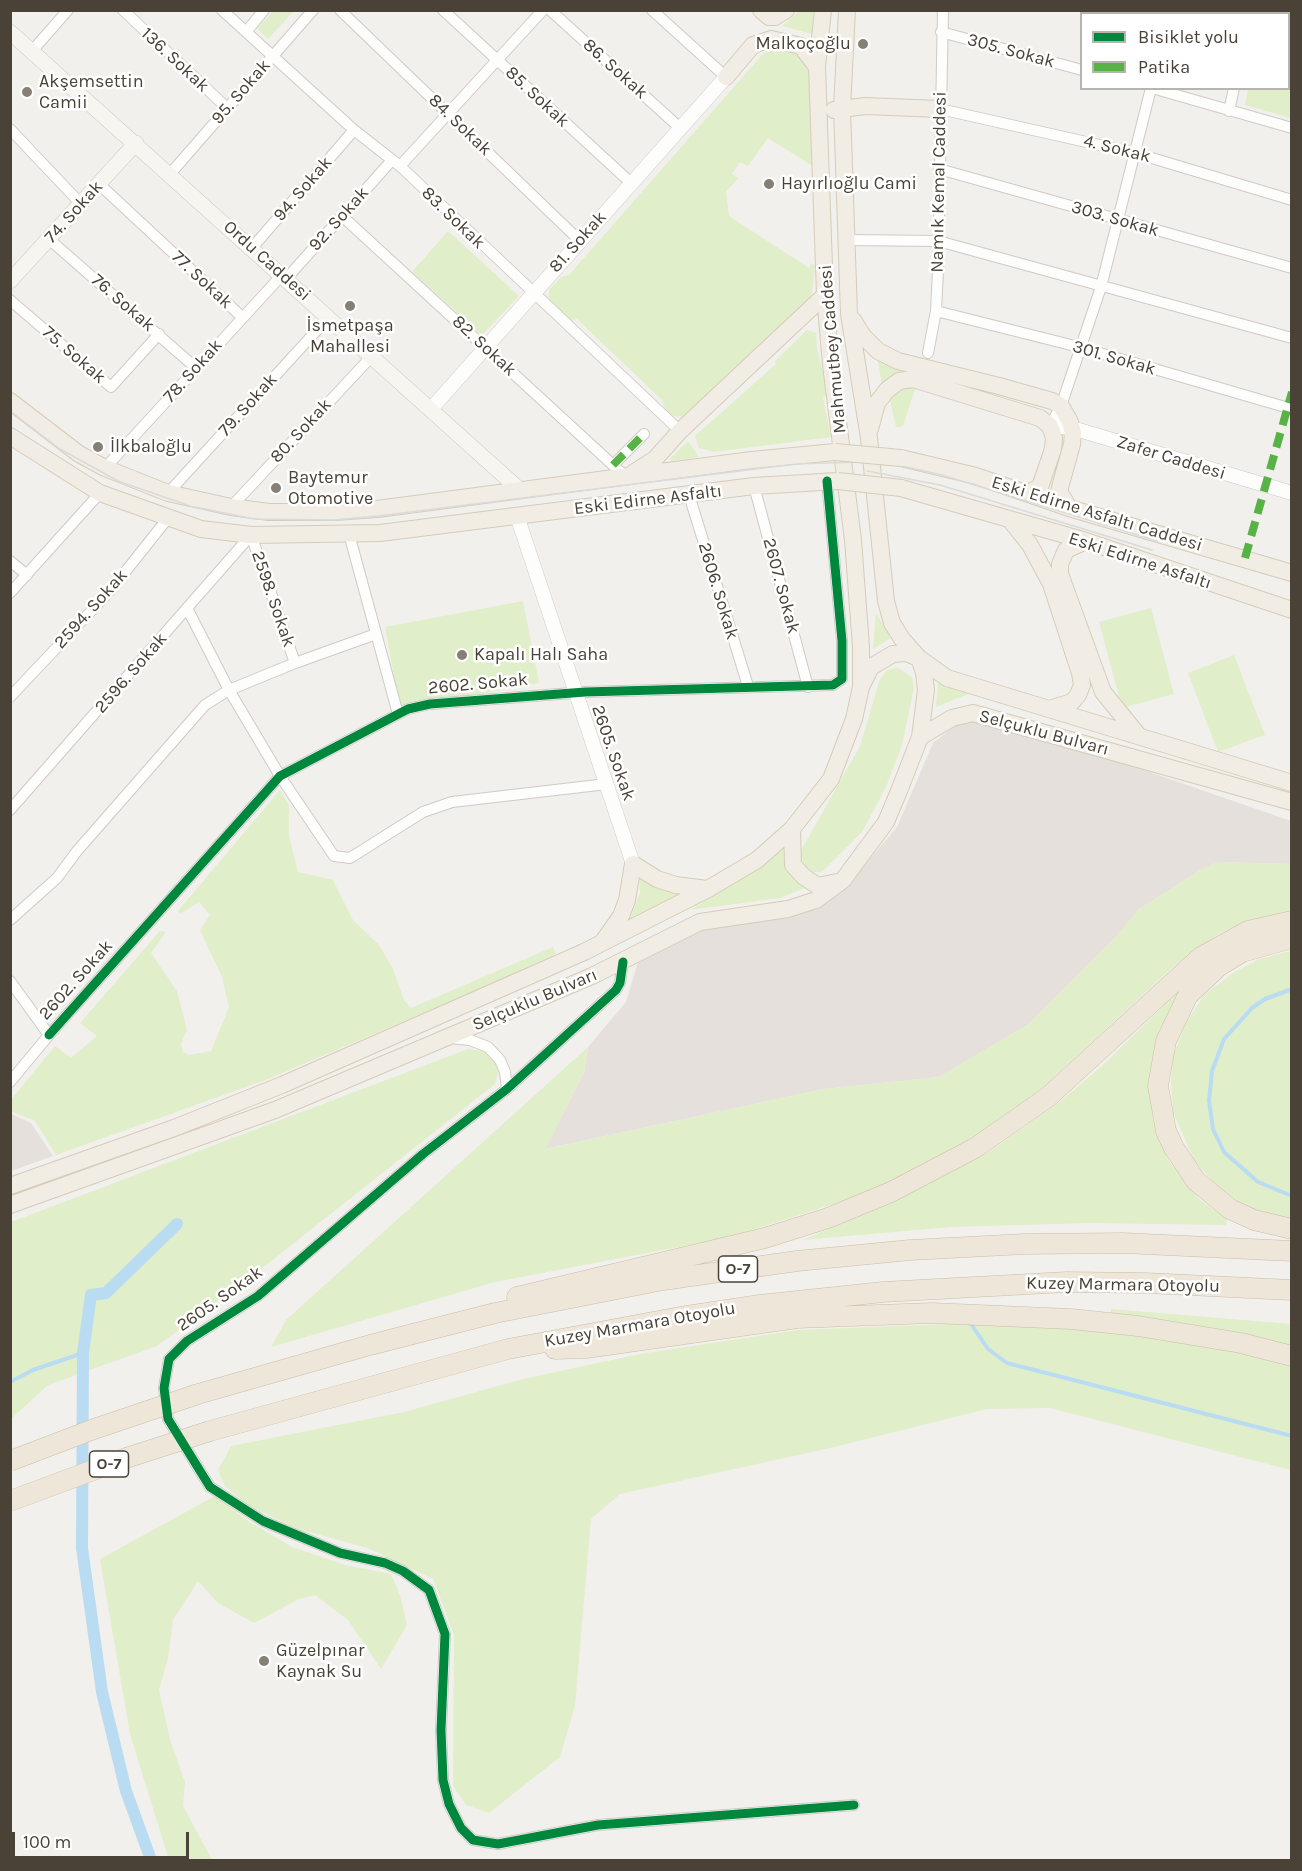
<!DOCTYPE html>
<meta charset="utf-8">
<style>
body{margin:0}
#map{position:relative;width:1302px;height:1871px;overflow:hidden;background:#f2f0ec;font-family:Karla,sans-serif}
canvas{display:block}
.frame{position:absolute;inset:0;border:12px solid #4a4237;pointer-events:none}
.legend{position:absolute;left:1080px;top:12px;width:210px;height:78px;box-sizing:border-box;background:#fff;border:2px solid #b7b3af;margin:0;padding:8px 10px;list-style:none;font-size:18px;color:#4a4237}
.legend li{display:flex;align-items:center;gap:12px;height:30px}
.legend b{width:30px;border:2px solid #b7b3af}
.scale{position:absolute;left:12px;top:1832px;width:177px;height:27px;box-sizing:border-box;border:3px solid #4a4237;border-top:0;padding-left:8px;font-size:18px;line-height:21px;white-space:nowrap;color:#4a4237;-webkit-text-stroke:4px #fff;paint-order:stroke}
</style>
<div id="map">
<canvas width="1302" height="1871"></canvas>
<div class="frame"></div>
<ul class="legend">
<li><b style="height:8px;background:#00873e"></b>Bisiklet yolu</li>
<li><b style="height:8px;background:#57b346"></b>Patika</li>
</ul>
<div class="scale">100 m</div>
</div>
<script>
const g = document.querySelector('canvas').getContext('2d');
g.lineJoin = 'round';
function fillPath(path, color) { g.fillStyle = color; g.fill(path, 'evenodd'); }
const poly = rows => new Path2D(rows.map(r => 'M' + r).join(''));
function trace(path, color, width, dash) { g.strokeStyle = color; g.lineWidth = width; g.lineCap = dash ? 'butt' : 'round'; g.setLineDash(dash || []); g.stroke(path); }
function label(font, color, halo, rows, align = 'center') {
  g.font = font + ' Karla,sans-serif'; g.lineWidth = 5; g.setLineDash([]); g.textBaseline = 'middle'; g.strokeStyle = halo; g.fillStyle = color; for (const [text, x, y, turn = 0] of rows) {
    g.save(); g.translate(x, y); g.rotate((+turn || 0) * Math.PI / 180); g.textAlign = isNaN(turn) ? turn : align; if (halo) g.strokeText(text, 0, 0); g.fillText(text, 0, 0); g.restore();
  }
}
fillPath(poly([
 [965,718,1060,741,1291,821,1291,864,1218,862,1204,868,1139,909,1115,938,1029,1024,939,1077,824,1089,545,1149,584,1072,588,1047,626,1002,638,962,698,930,844,889,897,827,933,743],
 [11,1114,31,1123,53,1156,11,1171]
]), '#e5e0db');
fillPath(poly([
 [800,10,813,11,812,34,782,26],
 [273,11,294,11,268,39,257,28],
 [1262,11,1291,11,1291,118,1245,105,1248,89,1288,88,1288,14,1261,13],
 [787,49,793,51,808,63,812,72,814,167,768,138,748,166,740,162,732,174,738,178,726,192,729,216,809,268,811,264,815,265,811,301,684,417,673,416,666,411,662,400,576,318,572,321,554,304,549,298,549,290,561,277,569,275,762,55,768,50],
 [448,231,519,296,482,335,412,272],
 [807,330,816,333,817,348,828,394,823,397,831,437,714,452,699,448,695,436,776,364,775,361],
 [877,358,901,370,882,384],
 [901,386,916,386,903,426,896,427,889,396],
 [688,441,699,457,671,461,671,458],
 [523,601,539,683,400,709,385,627],
 [1151,608,1174,694,1122,708,1099,622],
 [876,613,891,638,873,649],
 [1234,655,1265,735,1218,752,1188,673],
 [898,668,912,677,914,688,902,745,886,787,862,832,822,872,813,872,806,867,799,854,860,746,880,679,887,670],
 [938,682,968,694,936,707],
 [280,790,289,805,289,836,298,872,333,880,353,920,379,945,392,967,404,1000,411,1008,553,947,556,954,494,983,268,1079,56,1155,35,1121,11,1111,10,1101,55,1046,71,1058,97,1036,80,1023,160,931,166,932,151,953,177,991,187,1030,181,1044,183,1052,189,1055,211,1051,229,1007,222,977,200,930,210,915,199,902,180,914,178,911],
 [783,844,784,863,795,878,808,887,780,898,690,910,759,866],
 [1218,862,1291,864,1291,913,1251,920,1220,933,1174,966,1030,1099,966,1144,864,1194,731,1237,495,1282,271,1347,286,1320,588,1047,584,1072,546,1149,824,1089,939,1077,1029,1024,1115,938,1139,909,1204,868],
 [639,873,681,893,629,921,640,893],
 [1291,951,1291,1223,1245,1207,1215,1184,1194,1160,1173,1112,1171,1084,1173,1056,1186,1023,1204,995,1233,973,1259,959],
 [1183,987,1159,1031,1150,1096,1153,1120,1168,1160,1200,1200,1227,1219,1226,1225,1089,1223,951,1227,802,1240,894,1202,989,1152,1058,1103,1102,1066],
 [468,1049,483,1051,496,1062,498,1073,495,1084,237,1288,157,1346,48,1385,11,1419,11,1222],
 [1111,1309,1291,1324,1291,1349,1111,1316],
 [973,1323,1095,1330,1226,1348,1291,1365,1291,1470,1050,1408,987,1409,830,1448,620,1494,591,1519,575,1706,560,1757,489,1813,466,1805,453,1786,454,1635,433,1579,368,1548,298,1529,249,1506,225,1486,218,1470,231,1446,404,1412,523,1379,640,1354,798,1330],
 [215,1496,248,1521,292,1547,345,1565,391,1574,400,1595,407,1625,381,1669,348,1620,315,1595,299,1599,254,1623,218,1603,198,1581,173,1620,168,1658,159,1690,170,1740,185,1782,183,1806,212,1860,169,1860,130,1734,100,1559]
]), '#e0eeca');
trace(poly([
 [1292,989,1265,999,1252,1008,1224,1039,1212,1071,1209,1101,1213,1129,1224,1152,1258,1182,1292,1196],
 [971,1324,988,1349,1007,1363,1292,1436],
 [10,1382,33,1370,83,1353]
]), '#badcf2', 4);
trace(poly([
 [151,1860,126,1791,102,1692,82,1548,83,1353,91,1295,106,1293,177,1224]
]), '#badcf2', 12);
const minor = poly([
 [123,10,227,108],
 [222,10,354,130,400,166,680,431],
 [340,10,579,240],
 [443,10,631,183],
 [550,10,680,128],
 [652,10,726,77],
 [1141,10,1154,14],
 [1170,14,1171,10],
 [1249,14,1250,10],
 [246,32,264,10],
 [941,32,1082,70],
 [32,51,68,10],
 [1152,88,1292,128],
 [940,109,1135,153,1292,200],
 [1229,111,1234,88],
 [10,129,81,204],
 [400,166,543,10],
 [939,169,1292,268],
 [170,174,313,10],
 [99,184,242,317],
 [342,216,626,477],
 [50,240,196,368],
 [847,240,938,241,1292,338],
 [252,248,354,130],
 [287,278,392,160],
 [10,300,111,387,159,334],
 [936,311,1079,347,1292,409],
 [928,353,936,311,938,270,943,10],
 [1050,426,1061,406,1101,287,1151,88],
 [613,465,644,434],
 [105,468,282,275],
 [754,486,808,687],
 [168,493,329,317],
 [689,495,748,686],
 [231,507,372,356],
 [349,534,398,714],
 [251,535,295,663],
 [10,561,27,575],
 [10,593,100,493],
 [187,608,229,690,280,776,334,856,350,858,423,812,452,802,607,784],
 [10,697,110,591,168,518],
 [10,810,251,535],
 [10,920,57,878,77,851,205,705,229,690,295,663,376,634],
 [623,962,620,983,616,990,507,1089,423,1154,258,1296,187,1341,169,1359,164,1388,168,1419,210,1487,263,1521,340,1553,385,1563,403,1571,429,1590,445,1634,441,1730,443,1780,449,1804,461,1828,473,1840,498,1844,598,1825,854,1805],
 [10,981,49,1035,10,1082],
 [49,1035,280,776,408,709,430,704,585,692,833,685,842,679,842,641,827,481],
 [450,1038,470,1040,488,1047,500,1060,505,1072,507,1089]
]);
const tertiary = poly([
 [431,409,726,77],
 [1050,426,1072,428,1292,493],
 [517,516,633,864]
]);
const secondary = poly([
 [10,32,521,491],
 [10,281,136,143]
]);
const primary = poly([
 [761,10,769,17,775,17,786,10],
 [823,10,817,67,825,295,831,365,853,540,861,647,861,683],
 [847,10,842,108,849,314,869,438,886,601,892,623,902,639,919,658,947,678,1292,783],
 [726,77,753,45,771,39,801,46,817,67],
 [834,110,865,106,940,109],
 [853,320,863,336,878,351,898,361,999,386,1052,401,1061,406,1070,422,1073,433,1072,444,1059,491,1069,508],
 [10,401,79,454,105,468,168,493,231,507,269,512,336,512,377,509,752,460,835,452],
 [870,429,877,403,887,390,899,381,913,379,1040,418,1050,426,1054,438,1053,449,1040,487,1028,493],
 [10,436,100,493,201,529,251,535,380,533,754,486,838,481],
 [901,458,976,476,1069,508,1292,573],
 [633,473,655,459,680,431,825,295],
 [901,488,1086,541,1292,610],
 [1011,521,1030,545,1051,584,1080,673,1082,685,1078,695,1072,702,1049,709],
 [1086,541,1066,550,1060,564,1060,574,1103,692,1138,735],
 [920,737,952,718,973,713,1292,802],
 [792,829,793,865,804,877,818,886,837,882],
 [604,940,621,916,627,900,633,864,657,879,676,885,707,889],
 [10,1186,174,1128,282,1085,584,952,708,889,757,860,792,829,831,779,854,719,861,687,871,667,893,654,906,653,919,658],
 [10,1205,275,1110,592,976,700,922,788,909,816,900,843,880,886,822,899,791,920,737,926,690,924,673,919,658]
]);
const motorway = poly([
 [1292,938,1242,952,1219,966,1188,995,1166,1041,1158,1086,1166,1131,1174,1148,1196,1181,1230,1209,1254,1220,1292,1229],
 [517,1297,765,1238,828,1218,891,1192,975,1148,1048,1097,1201,957,1248,931,1292,921],
 [555,1349,586,1348,797,1318,932,1313,1071,1319,1138,1326,1241,1343,1292,1356],
 [198,1394,370,1345,495,1313,663,1280,797,1261,910,1250,1025,1244,1123,1243,1292,1251],
 [210,1431,508,1349,680,1317,760,1305,883,1292,1067,1282,1146,1283,1292,1290]
]);
trace(minor, '#cecbc6', 12);
trace(tertiary, '#cecbc6', 15);
trace(secondary, '#d2cdc2', 16);
trace(primary, '#d5ccb8', 18);
trace(motorway, '#ccbda6', 21);
trace(minor, '#fdfdfc', 10);
trace(tertiary, '#fdfdfc', 14);
trace(secondary, '#f7f5ef', 15);
trace(primary, '#f2ede4', 16);
trace(motorway, '#ede6d9', 20);
trace(poly([
 [10,411,60,449,118,481,190,506,254,519,333,520,378,516,796,464,861,462,902,466,942,475,1157,541],
 [867,471,940,485,1152,550]
]), '#dadad9', 1.5);
const primaryBridge = poly([
 [835,452,901,458],
 [838,481,901,488]
]);
const motorwayBridge = poly([
 [10,1461,94,1429,198,1394],
 [10,1501,126,1458,210,1431]
]);
trace(primaryBridge, '#d5ccb8', 18, []);
trace(motorwayBridge, '#ccbda6', 21, []);
trace(primaryBridge, '#f2ede4', 16);
trace(motorwayBridge, '#ede6d9', 20);
trace(poly([
 [613,465,644,434],
 [1245,558,1292,392]
]), '#57b346', 8, [15, 8]);
trace(poly([
 [623,962,620,983,616,990,507,1089,423,1154,258,1296,187,1341,169,1359,164,1388,168,1419,210,1487,263,1521,340,1553,385,1563,403,1571,429,1590,445,1634,441,1730,443,1780,449,1804,461,1828,473,1840,498,1844,598,1825,854,1805],
 [49,1035,280,776,408,709,430,704,585,692,833,685,842,679,842,641,827,481]
]), '#00873e', 9);
for (const [x, y, r, color] of [
 [863,44,6,"#857f76"],
 [27,92,6,"#857f76"],
 [769,184,6,"#857f76"],
 [350,306,6,"#857f76"],
 [98,447,6,"#857f76"],
 [276,488,6,"#857f76"],
 [462,655,6,"#857f76"],
 [264,1661,6,"#857f76"]
]) { const dot = new Path2D(); dot.arc(x, y, r, 0, 2 * Math.PI); g.fillStyle = color; g.fill(dot); trace(dot, '#fff', 2); }
for (const [x, y, w] of [
 [738,1269,39],
 [109,1464,39]
]) { const box = new Path2D(); box.roundRect(x - w / 2, y - 13, w, 26, 4.5); g.fillStyle = '#fff'; g.fill(box); trace(box, '#4a4237', 1.5); }
label('bold 16px', '#4a4237', null, [
 ["O-7",738,1269],
 ["O-7",109,1464]
]);
label('18px', '#4a4237', '#fff', [
 ["Malkoçoğlu",851,44,"right"],
 ["Akşemsettin",39,82],
 ["Camii",39,103],
 ["Hayırlıoğlu Cami",781,184],
 ["İsmetpaşa",350,326,"center"],
 ["Mahallesi",350,347,"center"],
 ["İlkbaloğlu",110,447],
 ["Baytemur",288,478],
 ["Otomotive",288,499],
 ["Kapalı Halı Saha",474,655],
 ["Güzelpınar",276,1651],
 ["Kaynak Su",276,1672]
], 'left');
label('18px', '#4a4237', '#fff', [
 ["305. Sokak",1011,51,15],
 ["136. Sokak",175,60,43],
 ["86. Sokak",615,69,42],
 ["95. Sokak",241,92,-49],
 ["85. Sokak",537,97,43],
 ["84. Sokak",460,125,44],
 ["4. Sokak",1117,149,14],
 ["Namık Kemal Caddesi",939,182,-89],
 ["94. Sokak",303,189,-49],
 ["74. Sokak",74,212,-48],
 ["83. Sokak",453,218,44],
 ["92. Sokak",339,219,-48],
 ["303. Sokak",1115,219,16],
 ["81. Sokak",578,242,-48],
 ["Ordu Caddesi",267,261,42],
 ["77. Sokak",202,280,43],
 ["76. Sokak",123,303,41],
 ["82. Sokak",484,346,43],
 ["Mahmutbey Caddesi",833,349,-95],
 ["75. Sokak",74,355,41],
 ["301. Sokak",1114,358,16],
 ["78. Sokak",193,371,-48],
 ["79. Sokak",248,405,-48],
 ["80. Sokak",301,431,-47],
 ["Zafer Caddesi",1171,458,17],
 ["Eski Edirne Asfaltı",648,500,-7],
 ["Eski Edirne Asfaltı Caddesi",1097,514,17],
 ["Eski Edirne Asfaltı",1140,561,18],
 ["2607. Sokak",781,586,75],
 ["2606. Sokak",718,591,73],
 ["2598. Sokak",273,599,71],
 ["2594. Sokak",91,609,-48],
 ["2596. Sokak",131,673,-49],
 ["2602. Sokak",478,684,-5],
 ["Selçuklu Bulvarı",1044,733,15],
 ["2605. Sokak",613,753,71],
 ["2602. Sokak",76,980,-48],
 ["Selçuklu Bulvarı",535,1000,-23],
 ["Kuzey Marmara Otoyolu",1123,1285,1],
 ["2605. Sokak",220,1299,-35],
 ["Kuzey Marmara Otoyolu",640,1325,-10]
]);
</script>
